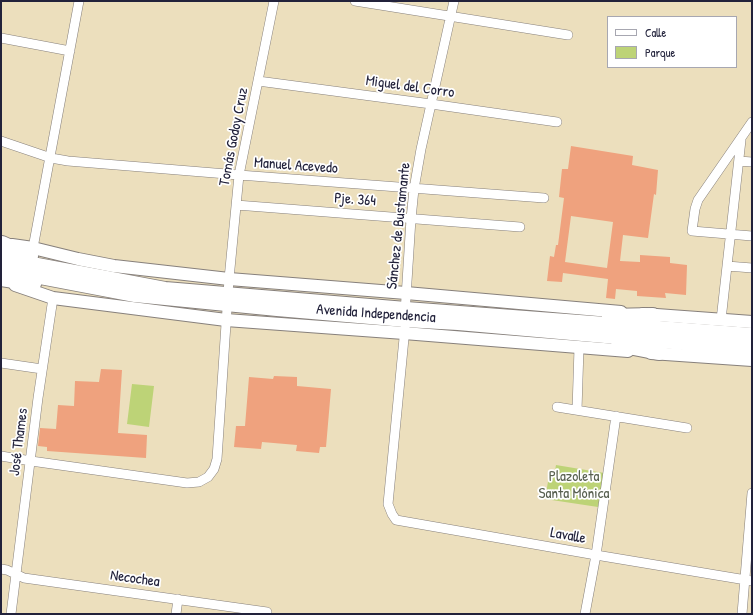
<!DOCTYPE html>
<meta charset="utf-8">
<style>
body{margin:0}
#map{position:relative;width:753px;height:615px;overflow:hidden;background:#ecdfbd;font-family:"Patrick Hand",sans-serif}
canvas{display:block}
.frame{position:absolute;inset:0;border:2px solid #22223b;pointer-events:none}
.legend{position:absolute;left:607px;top:16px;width:130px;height:52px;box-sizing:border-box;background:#fff;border:1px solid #a7a7b1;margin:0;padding:5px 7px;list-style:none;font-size:12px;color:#22223b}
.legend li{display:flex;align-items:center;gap:8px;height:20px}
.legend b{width:20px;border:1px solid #a7a7b1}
</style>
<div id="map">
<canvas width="753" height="615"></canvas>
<div class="frame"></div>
<ul class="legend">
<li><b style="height:5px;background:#fff"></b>Calle</li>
<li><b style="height:11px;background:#bdd377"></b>Parque</li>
</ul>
</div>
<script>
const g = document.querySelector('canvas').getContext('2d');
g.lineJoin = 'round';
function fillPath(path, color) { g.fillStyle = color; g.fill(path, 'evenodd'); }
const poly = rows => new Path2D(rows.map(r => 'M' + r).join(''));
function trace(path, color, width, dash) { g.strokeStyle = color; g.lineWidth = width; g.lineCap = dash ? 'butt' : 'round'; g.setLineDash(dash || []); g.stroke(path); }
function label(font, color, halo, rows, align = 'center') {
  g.font = font + ' "Patrick Hand",sans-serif'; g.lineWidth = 3.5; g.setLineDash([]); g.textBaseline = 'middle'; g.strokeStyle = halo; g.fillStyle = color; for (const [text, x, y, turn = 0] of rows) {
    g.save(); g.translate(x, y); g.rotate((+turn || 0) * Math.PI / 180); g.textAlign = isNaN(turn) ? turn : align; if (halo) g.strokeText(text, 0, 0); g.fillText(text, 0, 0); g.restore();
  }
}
fillPath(poly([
 [132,384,154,386,149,427,127,424],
 [556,465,604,473,598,507,545,499,549,476,554,476]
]), '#bdd377');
fillPath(poly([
 [571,146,633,156,632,165,658,170,656,195,654,194,648,238,623,235,620,261,640,262,640,255,670,257,670,263,687,265,686,295,665,293,666,298,637,296,637,291,616,289,615,299,606,298,608,279,563,273,562,282,547,281,550,256,554,257,556,245,558,245,564,198,559,197,562,169,568,169],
 [571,216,613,222,607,268,565,262],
 [101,369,122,370,118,433,147,435,146,458,47,451,47,447,38,446,40,428,56,429,58,405,74,406,75,381,99,382],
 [274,376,297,377,297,386,331,389,326,447,320,447,319,453,296,451,297,445,262,442,261,449,234,447,236,426,245,426,249,377,273,379]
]), '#efa27e');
const minor = poly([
 [355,1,568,35],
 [1,38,70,51],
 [258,81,431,104,557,122],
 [752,122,698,200,695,209,692,231,752,236],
 [1,141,51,158,68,161,239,175,544,198],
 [739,161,752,162],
 [236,205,520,227],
 [33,248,79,1],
 [727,266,752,268],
 [405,313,411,219,414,189,421,149,454,1],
 [721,320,741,140],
 [405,328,388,504,392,514,396,520,596,555,752,581],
 [1,363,42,369],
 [557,407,687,428],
 [577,410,579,348],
 [1,456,31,461,187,483,199,482,208,477,214,469,217,459,229,279,239,175,274,1],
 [1,569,7,570,24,578,267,612],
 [11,614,38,398,53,298],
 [176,614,178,599],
 [585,614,596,555,616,416],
 [742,614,752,493]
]);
const major = poly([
 [12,245,33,248,78,259,114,266,229,279,406,293,621,312],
 [15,285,53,298,226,320,404,333,628,351],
 [643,314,752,322],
 [651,353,752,360]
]);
const highway = poly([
 [2,243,31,256],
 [1,255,32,264,165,289,406,309,752,335],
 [1,267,30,275,135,295,277,309,405,320,458,323,752,349],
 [1,279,34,284],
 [609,316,653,315],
 [618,345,659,353]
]);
trace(minor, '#87807c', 10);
trace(major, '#87807c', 14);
trace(highway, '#87807c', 16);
trace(minor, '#fff', 9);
trace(major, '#fff', 12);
trace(highway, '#fff', 14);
label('15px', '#22223b', '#fff', [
 ["Miguel del Corro",410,87,8],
 ["Tomás Godoy Cruz",234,137,-79],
 ["Manuel Acevedo",296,166,4],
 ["Pje. 364",355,200,4],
 ["Sánchez de Bustamante",399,226,-84],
 ["Avenida Independencia",376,314,4],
 ["José Thames",19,442,-83],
 ["Lavalle",568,536,10],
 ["Necochea",135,579,8]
]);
label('15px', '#586050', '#fff', [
 ["Plazoleta",574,477],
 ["Santa Mónica",574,494]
]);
</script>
